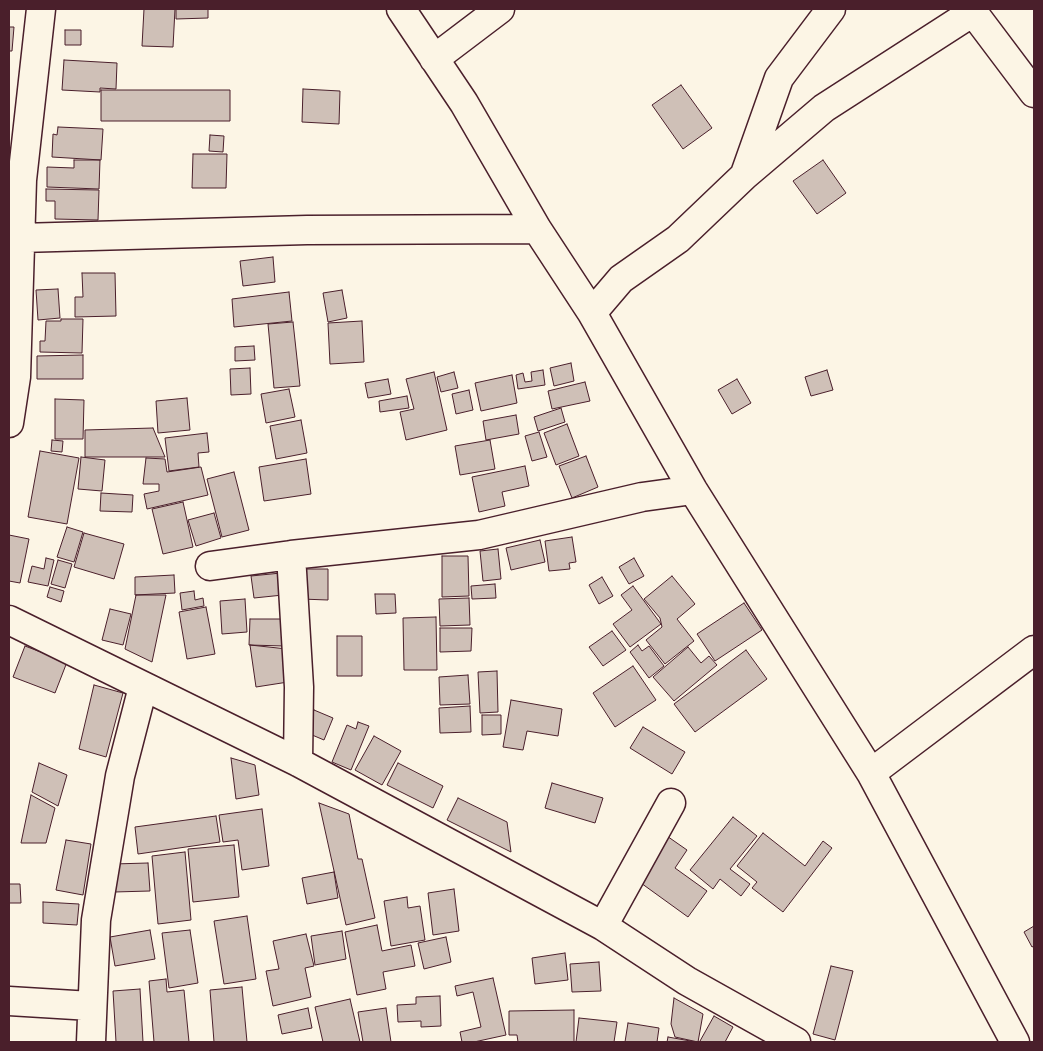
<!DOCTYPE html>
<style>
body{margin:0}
#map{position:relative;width:1043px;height:1051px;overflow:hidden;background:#fcf5e5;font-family:"Patrick Hand",sans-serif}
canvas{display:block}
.frame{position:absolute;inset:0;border:10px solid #4a1f2b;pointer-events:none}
</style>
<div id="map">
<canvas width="1043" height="1051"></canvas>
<div class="frame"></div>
</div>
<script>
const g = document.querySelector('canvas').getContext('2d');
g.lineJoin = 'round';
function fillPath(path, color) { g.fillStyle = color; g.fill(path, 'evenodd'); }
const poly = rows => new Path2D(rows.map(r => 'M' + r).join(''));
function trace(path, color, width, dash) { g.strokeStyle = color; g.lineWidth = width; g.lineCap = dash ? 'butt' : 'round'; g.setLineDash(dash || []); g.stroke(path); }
const building = poly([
 [144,9,175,9,173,47,142,46,144,9],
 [176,9,208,9,208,18,176,19,176,9],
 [9,27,14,27,12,51,9,51,9,27],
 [65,30,81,30,81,45,65,45,65,30],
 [64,60,117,63,116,89,100,88,100,92,62,90,64,60],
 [681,85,712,128,683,149,652,105,681,85],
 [303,89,340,91,339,124,302,122,303,89],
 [101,90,230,90,230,121,101,121,101,90],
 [58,127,103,129,101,160,52,157,53,134,57,135,58,127],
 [210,135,224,136,223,152,209,151,210,135],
 [193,154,227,154,226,188,192,188,193,154],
 [74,160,100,160,99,189,47,187,47,167,74,168,74,160],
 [823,160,846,193,817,214,793,181,823,160],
 [46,189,99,190,98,220,55,219,55,201,46,201,46,189],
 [273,257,275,282,243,286,240,261,273,257],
 [82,273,115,273,116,316,75,317,75,297,83,297,82,273],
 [58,289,60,318,38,320,36,290,58,289],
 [342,290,347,318,328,322,323,293,342,290],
 [289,292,292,321,234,327,232,299,289,292],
 [61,319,83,319,82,353,40,352,40,341,45,341,46,321,61,321,61,319],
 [362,321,364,362,330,364,328,323,362,321],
 [293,322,300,386,274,388,268,324,293,322],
 [254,346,255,360,235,361,235,347,254,346],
 [83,355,83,379,37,379,37,356,83,355],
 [571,363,574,381,554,386,550,368,571,363],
 [250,368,251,394,231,395,230,369,250,368],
 [543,370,545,385,518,389,516,375,523,373,525,382,532,381,531,372,543,370],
 [827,370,833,390,811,396,805,377,827,370],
 [434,372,447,430,406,440,400,412,414,409,406,379,434,372],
 [454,372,458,388,441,392,437,377,454,372],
 [512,375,517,403,481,411,475,383,512,375],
 [388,379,391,394,368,398,365,383,388,379],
 [737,379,751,403,732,414,718,390,737,379],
 [585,382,590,401,552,409,548,391,585,382],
 [289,389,295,417,266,423,261,394,289,389],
 [469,390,473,410,456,414,452,394,469,390],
 [407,396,409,408,380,412,379,401,407,396],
 [187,398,190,430,158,433,156,401,187,398],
 [55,399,84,400,83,439,55,439,55,399],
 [561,408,565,422,538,431,534,417,561,408],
 [516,415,519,434,486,440,483,421,516,415],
 [301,420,307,453,276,459,270,426,301,420],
 [567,424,579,456,556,465,544,433,567,424],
 [153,428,165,457,85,457,85,430,153,428],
 [539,432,547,457,532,461,525,436,539,432],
 [207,433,209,452,198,453,199,467,169,471,165,438,207,433],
 [52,440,63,441,62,452,51,451,52,440],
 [490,440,495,469,460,475,455,446,490,440],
 [40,451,79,458,67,524,28,517,40,451],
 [586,456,598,487,572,498,559,466,586,456],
 [81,457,105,460,102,491,78,489,81,457],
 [146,458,165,459,167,472,201,467,208,495,147,509,144,494,159,491,159,484,143,484,146,458],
 [306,459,311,494,264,501,259,467,306,459],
 [525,466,529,486,502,492,505,506,479,512,472,477,525,466],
 [234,472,249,530,222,537,207,479,234,472],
 [101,493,133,495,132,512,100,511,101,493],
 [183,502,193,547,163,554,152,509,183,502],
 [214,513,221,538,196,546,188,520,214,513],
 [67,527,83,532,74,562,57,557,67,527],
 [84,533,124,544,114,579,74,567,84,533],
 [9,535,29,539,20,583,9,581,9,535],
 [572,537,576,562,569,563,570,569,549,571,545,541,572,537],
 [540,540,545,562,511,570,506,548,540,540],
 [498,549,501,579,483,581,480,551,498,549],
 [442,556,468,556,469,596,442,597,442,556],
 [46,558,54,560,48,586,28,582,32,566,44,569,46,558],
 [634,558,644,576,629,584,619,567,634,558],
 [58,560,72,564,65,588,51,584,58,560],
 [301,569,328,569,328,600,301,599,301,569],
 [281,573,283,595,254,598,251,576,281,573],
 [174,575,175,593,135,595,135,577,174,575],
 [672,576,695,604,677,619,694,641,665,664,646,640,662,627,660,618,644,599,672,576],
 [602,577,613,596,599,604,589,585,602,577],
 [495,584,496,598,472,599,471,586,495,584],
 [633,586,661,624,630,647,613,624,632,610,621,595,633,586],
 [50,587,64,591,61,602,47,597,50,587],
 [194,591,195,600,203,598,204,606,182,610,180,593,194,591],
 [375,594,395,594,396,613,376,614,375,594],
 [136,595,166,595,152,662,125,649,136,595],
 [469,598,470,625,440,626,439,599,469,598],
 [245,599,247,632,222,634,220,601,245,599],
 [744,603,762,630,715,661,697,634,744,603],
 [206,607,215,654,187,659,179,612,206,607],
 [110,609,131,614,123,645,102,640,110,609],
 [436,617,437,670,404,670,403,618,436,617],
 [250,619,285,619,284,646,249,645,250,619],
 [440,628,472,628,471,651,440,652,440,628],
 [612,631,626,650,603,666,589,647,612,631],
 [337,636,362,636,362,676,337,676,337,636],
 [250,645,287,649,288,682,256,687,250,645],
 [638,645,642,651,649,646,664,666,649,678,630,652,638,645],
 [25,646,67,662,55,693,13,677,25,646],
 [688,647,701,663,709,656,717,665,674,701,653,677,688,647],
 [746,650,767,679,695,732,674,704,746,650],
 [633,666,656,700,615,727,593,693,633,666],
 [497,671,498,712,480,713,478,672,497,671],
 [468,675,470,704,440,705,439,677,468,675],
 [94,685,123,693,106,757,79,749,94,685],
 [511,700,562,709,558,736,527,731,523,750,503,747,511,700],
 [470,706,471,732,440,733,439,708,470,706],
 [314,710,333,718,324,740,305,732,314,710],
 [482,715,501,715,501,734,482,735,482,715],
 [358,722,369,726,351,770,332,762,347,725,356,729,358,722],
 [643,727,685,752,672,774,630,748,643,727],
 [374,736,401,751,382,785,355,770,374,736],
 [231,758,255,765,259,795,236,799,231,758],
 [39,763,67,775,58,806,32,792,39,763],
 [398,763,443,786,433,808,387,785,398,763],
 [552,783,603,798,595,823,545,808,552,783],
 [31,795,55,808,46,843,21,843,31,795],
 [458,798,507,822,511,852,447,820,458,798],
 [319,803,349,814,358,859,362,859,375,918,346,925,319,803],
 [262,809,269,866,242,870,238,840,223,842,219,815,262,809],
 [216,816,220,842,138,854,135,827,216,816],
 [733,817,757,836,730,869,750,884,741,896,720,879,713,889,690,870,733,817],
 [763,833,805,866,823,841,832,848,783,912,752,888,757,882,737,866,763,833],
 [664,834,687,850,675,868,707,891,688,917,634,878,664,834],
 [66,840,91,844,83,895,56,890,66,840],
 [234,845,239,897,193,902,188,849,234,845],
 [185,852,191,920,158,924,152,856,185,852],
 [148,863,150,891,114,892,113,864,148,863],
 [334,872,338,898,307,904,302,878,334,872],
 [9,884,20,884,21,903,9,903,9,884],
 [454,889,459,931,433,935,428,893,454,889],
 [407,897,408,908,420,906,425,940,391,946,384,901,407,897],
 [43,902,79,904,77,925,43,923,43,902],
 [247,916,256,979,224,984,214,921,247,916],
 [377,925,382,951,411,945,415,966,383,972,386,989,357,995,345,932,377,925],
 [1034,926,1034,946,1032,947,1024,932,1034,926],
 [150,930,155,959,115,966,110,937,150,930],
 [190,930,198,983,169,988,162,933,190,930],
 [342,931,346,959,315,965,311,936,342,931],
 [306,934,314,966,305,968,311,997,273,1006,266,971,279,969,273,941,306,934],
 [446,937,451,962,424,969,418,943,446,937],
 [565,953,568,980,535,984,532,958,565,953],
 [599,962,601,991,572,992,570,964,599,962],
 [831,966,853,971,835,1040,813,1034,831,966],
 [493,978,506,1035,474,1042,462,1042,460,1032,481,1027,473,992,457,996,455,986,493,978],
 [166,979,167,992,184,990,189,1042,154,1042,149,981,166,979],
 [242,987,247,1042,214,1042,210,990,242,987],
 [140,989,143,1042,116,1042,113,991,140,989],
 [440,996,441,1026,421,1027,421,1021,398,1022,397,1005,416,1004,416,997,440,996],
 [674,998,703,1014,698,1042,675,1037,671,1024,674,998],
 [350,999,360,1042,323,1042,315,1007,350,999],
 [308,1008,312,1028,282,1034,278,1015,308,1008],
 [386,1008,391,1042,363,1042,358,1012,386,1008],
 [574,1010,574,1042,518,1042,517,1035,509,1035,509,1011,574,1010],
 [714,1016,733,1027,725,1042,703,1042,700,1041,714,1016],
 [579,1018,617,1022,614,1042,576,1042,579,1018],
 [628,1023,659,1028,657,1042,625,1042,628,1023],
 [668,1037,696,1042,667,1042,668,1037]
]);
fillPath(building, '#cfc0b7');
trace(building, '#4a1f2b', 1);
const minor = poly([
 [401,9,464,103,537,229,592,313,693,490,871,773,1015,1042],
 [973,12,1034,93],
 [434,59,500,9],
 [745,174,779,78,831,9],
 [20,238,307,230,537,229],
 [592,313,621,279,678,239,744,176,824,108,973,12,972,9],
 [9,423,16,377,22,180,41,9],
 [291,555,299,687,298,762],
 [210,566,291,555,479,535,642,497,693,490],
 [9,620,298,762,603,926,687,981,796,1042],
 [871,773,1034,650],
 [603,926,671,803],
 [9,1001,91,1006],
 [91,1042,96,920,120,776,143,687]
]);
trace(minor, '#4a1f2b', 31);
trace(minor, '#fcf5e5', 28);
</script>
